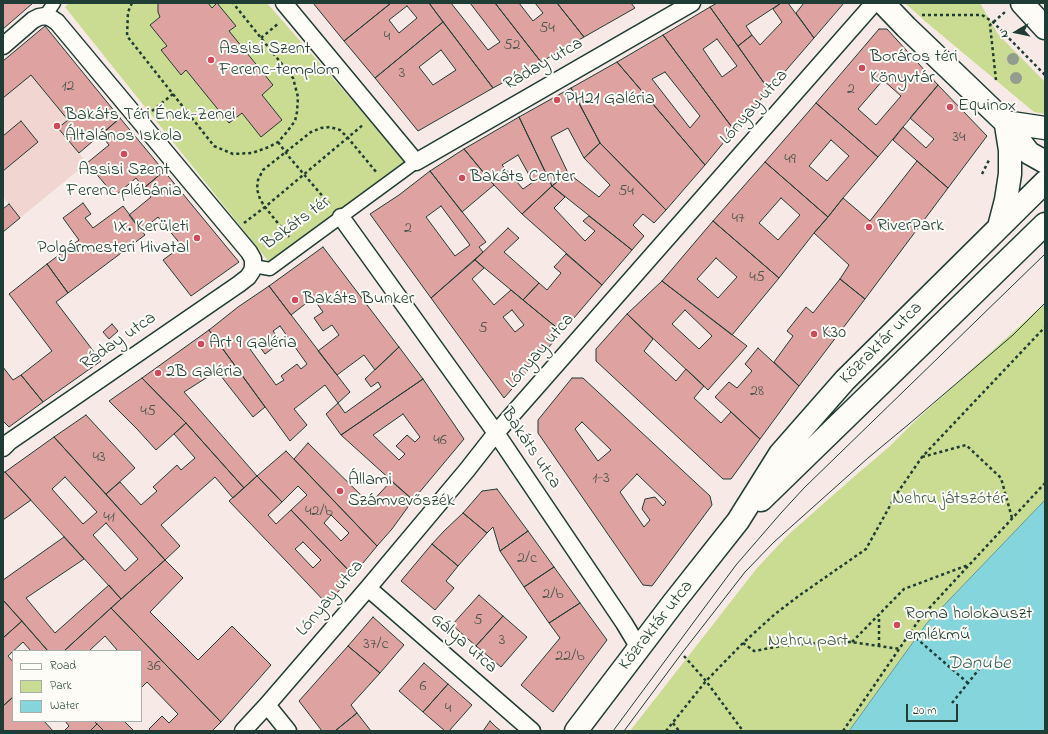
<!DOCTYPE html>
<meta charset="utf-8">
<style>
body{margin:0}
#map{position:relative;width:1048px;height:734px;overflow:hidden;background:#f7eae6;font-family:"Indie Flower",sans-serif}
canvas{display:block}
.frame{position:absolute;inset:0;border:4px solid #1f3d34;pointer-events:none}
.legend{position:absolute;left:12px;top:650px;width:130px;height:72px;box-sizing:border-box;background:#fdfcf7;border:1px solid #a4b0a9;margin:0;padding:5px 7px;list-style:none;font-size:12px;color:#1f3d34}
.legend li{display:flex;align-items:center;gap:8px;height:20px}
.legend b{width:20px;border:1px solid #a4b0a9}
.north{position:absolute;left:996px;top:12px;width:40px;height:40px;-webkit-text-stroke:3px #fdfcf7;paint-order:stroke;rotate:261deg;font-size:11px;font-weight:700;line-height:16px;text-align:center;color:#1f3d34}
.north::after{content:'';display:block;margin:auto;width:14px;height:18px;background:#1f3d34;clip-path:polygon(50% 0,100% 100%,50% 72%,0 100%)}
.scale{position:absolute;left:906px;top:704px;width:52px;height:18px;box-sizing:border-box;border:2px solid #1f3d34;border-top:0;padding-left:5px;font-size:12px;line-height:14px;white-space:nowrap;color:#1f3d34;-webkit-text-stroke:3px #fdfcf7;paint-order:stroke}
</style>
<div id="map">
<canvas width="1048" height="734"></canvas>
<div class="frame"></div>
<ul class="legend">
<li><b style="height:5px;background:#fdfcf7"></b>Road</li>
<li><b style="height:11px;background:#c9dc91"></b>Park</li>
<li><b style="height:11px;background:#85d6dc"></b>Water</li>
</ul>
<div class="north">N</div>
<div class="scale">20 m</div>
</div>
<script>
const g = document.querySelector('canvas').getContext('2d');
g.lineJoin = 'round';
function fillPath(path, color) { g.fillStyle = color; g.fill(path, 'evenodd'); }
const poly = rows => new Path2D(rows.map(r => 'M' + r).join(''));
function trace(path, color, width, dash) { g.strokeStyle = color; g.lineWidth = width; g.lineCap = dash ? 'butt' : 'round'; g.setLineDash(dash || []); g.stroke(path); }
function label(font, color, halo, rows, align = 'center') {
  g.font = font + ' "Indie Flower",sans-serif'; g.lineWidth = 4; g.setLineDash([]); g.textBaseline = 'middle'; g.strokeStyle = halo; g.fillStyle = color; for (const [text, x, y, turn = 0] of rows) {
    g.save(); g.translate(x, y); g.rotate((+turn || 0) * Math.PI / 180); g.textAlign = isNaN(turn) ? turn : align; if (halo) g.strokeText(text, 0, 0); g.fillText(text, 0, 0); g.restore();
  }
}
fillPath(poly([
 [45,26,120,118,79,153,87,163,20,218,3,197,3,61]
]), '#f0d5d1');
fillPath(poly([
 [69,3,267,3,407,163,269,262,65,7],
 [905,3,980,3,998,34,1045,82,1045,114,1034,112,926,22],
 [1045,303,1045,500,927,623,849,731,630,731,757,568,789,534,856,475,889,447,915,421]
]), '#c9dc91');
const water = poly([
 [1045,500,1045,731,849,731,927,623,1045,500]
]);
fillPath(water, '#85d6dc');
trace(water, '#5c9999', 1);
const building = poly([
 [3,3,33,3,3,29,3,3],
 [158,3,208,3,212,8,217,3,236,26,229,31,273,85,262,95,282,120,261,137,242,113,229,123,186,70,181,75,161,50,167,46,150,25,160,17,158,12,158,3],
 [313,3,391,3,344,41,313,3],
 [391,3,429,3,443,22,375,78,344,41,391,3],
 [407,6,417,18,399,33,389,20,407,6],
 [429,3,451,3,488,50,500,42,470,3,495,3,541,62,493,88,429,3],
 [495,3,519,3,533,21,543,13,535,3,557,3,584,37,541,62,495,3],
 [557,3,631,3,635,8,584,37,557,3],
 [717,3,781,3,746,26,752,35,738,46,710,7,717,3],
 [781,3,788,3,814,38,769,90,738,46,752,35,760,45,782,22,773,9,781,3],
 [804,3,844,3,814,38,796,13,804,3],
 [710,7,769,90,734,130,663,35,710,7],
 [717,39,737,66,722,77,703,49,717,39],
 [443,22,493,88,418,131,375,78,443,22],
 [441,50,456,70,433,85,419,67,441,50],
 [45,26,120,118,79,153,58,128,68,120,31,75,3,98,3,61,45,26],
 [879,29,887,29,938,85,878,157,816,103,879,29],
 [883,80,901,96,876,125,858,109,883,80],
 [663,35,734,130,705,165,617,62,663,35],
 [665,72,700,116,690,128,652,79,665,72],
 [617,62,705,165,666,210,600,143,571,88,617,62],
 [938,85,987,136,948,188,893,140,903,127,926,148,934,139,910,118,938,85],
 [571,88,600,143,584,158,568,128,551,137,568,173,552,186,519,117,571,88],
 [816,103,878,157,843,198,828,217,765,162,816,103],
 [831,140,849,156,827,181,809,166,831,140],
 [519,117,552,186,522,214,494,185,464,149,519,117],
 [518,155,533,182,523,189,502,165,518,155],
 [120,118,164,171,144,188,136,178,115,196,87,163,109,145,101,135,120,118],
 [21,121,38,142,3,171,3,136,21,121],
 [600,143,666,210,654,223,643,214,633,225,644,236,632,250,552,186,568,173,599,197,610,185,584,158,600,143],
 [464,149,494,185,462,212,430,171,464,149],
 [917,161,948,188,865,299,840,279,849,265,814,233,828,217,843,198,870,221,917,161],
 [765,162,828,217,814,233,779,278,713,221,765,162],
 [781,198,800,215,778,240,759,223,781,198],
 [164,171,239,262,191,296,163,260,182,246,158,217,141,231,129,215,151,197,144,188,164,171],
 [430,171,486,242,479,247,483,252,431,298,370,214,399,195,430,171],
 [441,206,470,245,455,256,426,217,441,206],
 [552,186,565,197,554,208,585,241,595,231,583,221,589,216,632,250,602,285,522,214,552,186],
 [83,203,91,214,85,218,93,228,123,206,145,235,68,293,47,264,79,240,63,218,83,203],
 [9,204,20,218,3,232,3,209,9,204],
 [713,221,779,278,732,335,662,281,713,221],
 [716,258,737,277,718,298,697,279,716,258],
 [508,228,519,238,504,252,539,283,523,300,475,260,508,228],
 [323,247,399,347,375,370,364,355,337,375,318,351,339,335,332,325,323,331,314,318,323,312,313,298,291,315,269,286,323,247],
 [566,254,602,285,562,332,523,300,539,283,547,290,561,273,554,267,566,254],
 [475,260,484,268,472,279,494,305,511,290,562,332,504,398,431,298,475,260],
 [512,310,524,325,515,332,503,317,512,310],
 [47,264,68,293,56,302,101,361,43,402,21,375,52,351,9,294,47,264],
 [840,279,865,299,799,386,774,362,793,336,787,331,806,307,813,313,840,279],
 [662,281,747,346,708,390,627,314,662,281],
 [685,310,712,336,699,349,672,324,685,310],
 [269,286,350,392,338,403,325,385,294,409,307,425,290,441,209,330,238,307,269,286],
 [280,326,307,364,301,369,297,364,281,376,284,380,276,385,250,349,257,343,265,354,281,342,273,331,280,326],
 [627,314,653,339,644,351,676,381,686,369,704,386,694,398,721,423,731,412,760,439,731,479,723,479,596,361,596,349,627,314],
 [112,324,118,331,109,339,103,332,112,324],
 [209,330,265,407,253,417,217,371,184,392,257,476,244,488,186,423,142,378,209,330],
 [399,347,423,379,341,435,326,414,338,403,345,413,381,387,378,382,371,387,365,379,399,347],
 [758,348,799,386,760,439,715,397,729,382,737,388,752,371,745,364,758,348],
 [3,367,13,380,21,375,43,402,9,427,3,421,3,367],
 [142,378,186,423,156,450,137,429,109,401,142,378],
 [572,378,583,378,710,496,712,505,652,586,643,585,538,433,538,420,572,378],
 [582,422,611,450,598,461,575,429,582,422],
 [637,474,666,502,663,506,655,497,645,499,642,509,650,520,644,527,620,492,637,474],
 [423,379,464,439,413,500,341,435,423,379],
 [403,414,420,437,415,442,407,435,396,446,405,454,399,460,373,435,403,414],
 [86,415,135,468,106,494,54,437,86,415],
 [186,423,244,488,233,498,215,477,161,525,180,546,165,560,106,494,120,482,141,505,157,491,153,487,177,465,181,470,195,458,174,434,186,423],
 [54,437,165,560,121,599,5,472,54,437],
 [65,477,97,512,83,524,52,489,65,477],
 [106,523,138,559,125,571,93,535,106,523],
 [308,443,370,504,391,481,413,500,392,529,377,546,294,459,308,443],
 [286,451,377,546,353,575,291,510,307,495,298,486,282,502,257,476,286,451],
 [331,515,349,533,341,541,324,523,331,515],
 [5,472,31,500,3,520,3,473,5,472],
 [257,476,282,502,268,515,276,524,291,510,353,575,327,604,229,501,257,476],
 [303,542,321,560,313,568,295,549,303,542],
 [497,489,528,531,500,551,493,527,487,533,463,513,482,491,497,489],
 [463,513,487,533,458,566,432,544,444,531,463,513],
 [528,531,554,567,524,587,500,551,528,531],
 [64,537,84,559,26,598,55,633,109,585,121,599,64,651,48,651,3,600,3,580,64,537],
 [432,544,458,566,446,581,454,588,435,610,401,581,432,544],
 [165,560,183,578,150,612,198,660,232,626,271,665,221,722,111,608,165,560],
 [554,567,580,603,549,623,524,587,554,567],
 [479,595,503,616,476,646,452,625,479,595],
 [3,600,22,621,3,638,3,600],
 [580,603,607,640,553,712,521,685,560,638,549,623,580,603],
 [111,608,221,722,212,731,151,731,149,729,162,716,169,723,178,714,147,682,141,688,141,651,118,651,105,636,89,651,64,651,111,608],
 [503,616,527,637,501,667,476,646,503,616],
 [373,617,404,645,380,673,348,646,373,617],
 [22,621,48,651,31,651,23,642,8,656,13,662,13,697,3,706,3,638,22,621],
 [348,646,380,673,351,705,357,713,335,731,322,731,299,701,348,646],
 [424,663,448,684,423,712,399,691,424,663],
 [448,684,472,705,449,731,445,731,423,712,448,684],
 [13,697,13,721,44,721,53,731,3,731,3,706,13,697],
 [357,713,371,731,335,731,357,713],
 [65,721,94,721,97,724,90,731,64,731,69,726,65,721],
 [94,721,124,721,134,731,104,731,94,721],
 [490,721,496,727,501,731,483,731,490,721],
 [97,724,104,731,90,731,97,724]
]);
fillPath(building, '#dea3a1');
trace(building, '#1f3d34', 1);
const pedestrian = poly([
 [45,16,54,3],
 [253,266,270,269,416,162]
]);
const minor = poly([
 [284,3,416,162,692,3],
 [3,46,33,20,39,17,45,16,51,18,57,22,249,252,253,259,253,266,252,271,248,277,239,284,9,442,3,448],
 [341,217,496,433,624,623,639,648],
 [368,588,532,731],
 [267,705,288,731],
 [243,731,267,705,368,588,467,470,496,433,874,3]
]);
const secondary = poly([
 [883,3,906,27,1005,122,1029,153,1045,162],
 [1022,3,1045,28],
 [1005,122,1045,128],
 [999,227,1006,200,1010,174,1010,150,1006,125],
 [761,500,1045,224],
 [576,731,674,602,738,521,780,454,845,380,1045,182]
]);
trace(pedestrian, '#1f3d34', 15);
trace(minor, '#1f3d34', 19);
trace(secondary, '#1f3d34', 25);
trace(poly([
 [132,3,128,12,127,36,214,146,233,154,252,153,269,147,278,142,286,133,295,121,297,112,298,97,293,78,233,3],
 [922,15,982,15,993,22,1045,75],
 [261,38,279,23],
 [996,80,990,25,1005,12],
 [152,111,173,94],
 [278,142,290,158,331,206],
 [982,174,990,158],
 [244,223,265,207,364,124],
 [289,237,265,207,260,199,257,189,258,180,263,170,311,132,321,128,330,127,340,130,348,138,377,173],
 [922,457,966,445,1001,478,1012,518],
 [916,638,968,683],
 [852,642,904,589,968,565],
 [743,643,754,651,781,646,817,643,851,642,900,649],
 [879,646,879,615],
 [684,656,706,681,743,731],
 [952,703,984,663],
 [673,723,679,731],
 [666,731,706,681,743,643,775,614,800,595,866,549,896,495,922,457,1045,327],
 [843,731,921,617,1045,483]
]), '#1f3d34', 2.5, [3, 3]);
trace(pedestrian, '#fdfcf7', 12);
trace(minor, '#fdfcf7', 16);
trace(secondary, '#fdfcf7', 22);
trace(poly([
 [613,731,736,565,781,513,804,488,1045,254],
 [624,731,682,653,745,572,774,542,868,458,909,424,1013,335,1045,303]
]), '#1f3d34', 1);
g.fillStyle = '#939c8f';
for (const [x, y] of [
 [1013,59],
 [1016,78]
]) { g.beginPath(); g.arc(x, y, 6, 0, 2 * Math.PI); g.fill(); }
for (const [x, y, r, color] of [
 [211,60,4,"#d1495b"],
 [862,68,4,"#d1495b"],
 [557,100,4,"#d1495b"],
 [950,107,4,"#d1495b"],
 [57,126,4,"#d1495b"],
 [124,154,4,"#d1495b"],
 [462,178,4,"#d1495b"],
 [869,227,4,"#d1495b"],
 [197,238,4,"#d1495b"],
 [295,300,4,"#d1495b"],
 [814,334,4,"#d1495b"],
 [201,344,4,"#d1495b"],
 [158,373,4,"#d1495b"],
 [340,491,4,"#d1495b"],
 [897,625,4,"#d1495b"]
]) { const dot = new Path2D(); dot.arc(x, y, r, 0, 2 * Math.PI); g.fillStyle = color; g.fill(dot); trace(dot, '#fdfcf7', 1.5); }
label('16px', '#4f564f', null, [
 ["54",547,29],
 ["4",387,37],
 ["52",512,46],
 ["3",402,74],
 ["12",68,87],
 ["2",851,90],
 ["34",959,138],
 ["49",790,160],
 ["54",626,192],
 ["47",738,219],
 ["2",408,229],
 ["45",757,278],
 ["5",483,329],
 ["28",757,392],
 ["45",148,412],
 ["46",440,441],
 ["43",99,458],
 ["1-3",601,479],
 ["42/b",319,512],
 ["41",109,518],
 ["2/c",527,559],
 ["2/b",553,595],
 ["5",478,621],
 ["3",502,641],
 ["37/c",376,645],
 ["22/b",570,657],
 ["36",154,667],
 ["6",423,687],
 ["4",448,709]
]);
label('18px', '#1f3d34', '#fdfcf7', [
 ["Assisi Szent",219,50],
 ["Ferenc-templom",219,71],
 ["Boráros téri",870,58],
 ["Könyvtár",870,79],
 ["PH21 Galéria",565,100],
 ["Equinox",958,107],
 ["Bakáts Téri Ének-Zenei",65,116],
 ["Általános Iskola",65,137],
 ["Assisi Szent",124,171,"center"],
 ["Ferenc plébánia",124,192,"center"],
 ["Bakáts Center",470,178],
 ["RiverPark",877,227],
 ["IX. Kerületi",189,228,"right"],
 ["Polgármesteri Hivatal",189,249,"right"],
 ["Bakáts Bunker",303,300],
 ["K30",822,334],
 ["Art 9 Galéria",209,344],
 ["2B Galéria",166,373],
 ["Állami",348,481],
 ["Számvevőszék",348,502],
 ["Roma holokauszt",905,615],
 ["emlékmű",905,636]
], 'left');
label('18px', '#1f3d34', '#fdfcf7', [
 ["Ráday utca",544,65,-30],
 ["Lónyay utca",755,108,-49],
 ["Bakáts tér",297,224,-36],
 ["Ráday utca",119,342,-35],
 ["Közraktár utca",882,344,-45],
 ["Lónyay utca",541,352,-49],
 ["Bakáts utca",530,449,56],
 ["Lónyay utca",331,599,-50],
 ["Közraktár utca",657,626,-52],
 ["Gálya utca",463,644,41]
]);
label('18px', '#415d47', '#fdfcf7', [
 ["Nehru játszótér",949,500],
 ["Nehru part",808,642]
]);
label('italic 19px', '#38635e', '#fdfcf7', [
 ["Danube",979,665]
]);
</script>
